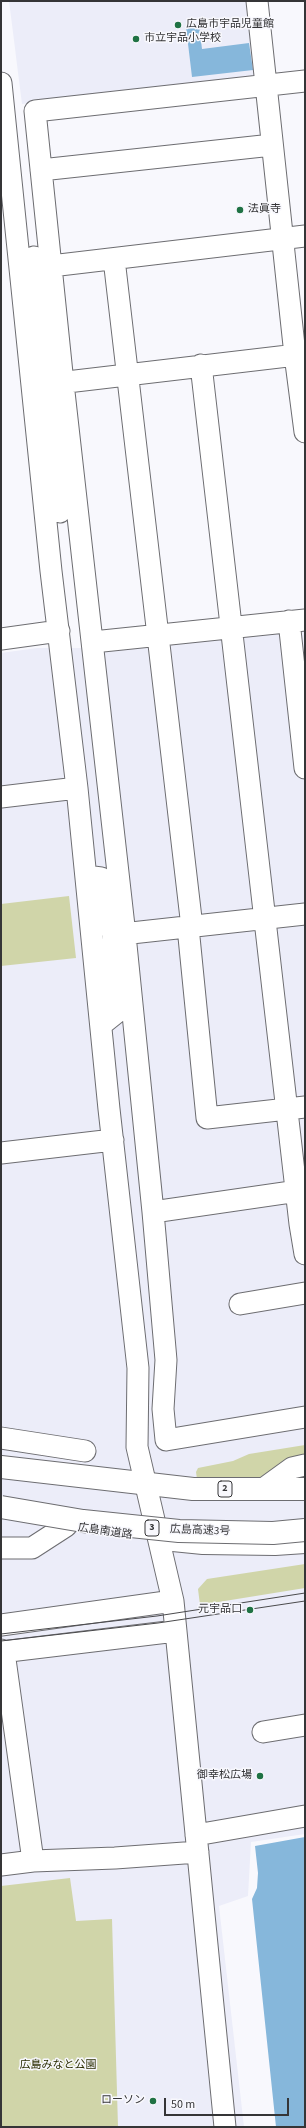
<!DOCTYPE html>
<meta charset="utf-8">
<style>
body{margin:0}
#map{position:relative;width:306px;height:2128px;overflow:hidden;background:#f8f8fd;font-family:"Source Sans 3",sans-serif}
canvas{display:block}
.frame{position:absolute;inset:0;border:2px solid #353537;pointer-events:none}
.scale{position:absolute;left:164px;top:2098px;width:125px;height:18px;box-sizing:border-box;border:2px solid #353537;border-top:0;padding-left:5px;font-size:12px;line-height:14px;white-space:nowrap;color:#353537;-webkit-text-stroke:3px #f8f8fd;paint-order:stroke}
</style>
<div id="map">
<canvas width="306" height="2128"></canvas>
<div class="frame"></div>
<div class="scale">50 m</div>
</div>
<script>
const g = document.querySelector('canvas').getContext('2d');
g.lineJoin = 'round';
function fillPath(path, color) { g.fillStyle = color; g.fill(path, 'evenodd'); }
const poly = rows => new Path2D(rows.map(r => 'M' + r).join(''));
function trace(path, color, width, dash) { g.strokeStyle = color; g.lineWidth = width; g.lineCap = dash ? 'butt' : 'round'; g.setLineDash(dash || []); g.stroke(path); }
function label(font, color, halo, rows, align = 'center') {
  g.font = font + ' "Source Sans 3","Noto Sans JP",sans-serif'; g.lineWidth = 3; g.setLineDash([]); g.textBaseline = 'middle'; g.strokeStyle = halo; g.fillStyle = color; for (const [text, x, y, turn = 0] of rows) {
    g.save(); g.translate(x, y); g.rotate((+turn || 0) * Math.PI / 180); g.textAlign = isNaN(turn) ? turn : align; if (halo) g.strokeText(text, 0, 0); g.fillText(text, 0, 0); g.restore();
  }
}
fillPath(poly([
 [9,1,253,1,263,78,22,104],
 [305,619,305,1834,251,1842,248,1896,219,1906,244,2127,116,2127,1,2106,1,653,37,648,100,648]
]), '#ecedf9');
fillPath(poly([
 [69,896,76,958,1,966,1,904],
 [305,1445,305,1458,296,1460,256,1479,197,1479,196,1472,198,1468,233,1461,249,1454],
 [305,1564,305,1588,200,1605,198,1589,207,1579],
 [70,1878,76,1921,112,1919,118,2127,1,2127,1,1886]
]), '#d0d5a9');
fillPath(poly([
 [199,25,202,49,249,43,253,70,192,77,186,27],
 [305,1837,305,2127,276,2127,252,1899,257,1888,258,1873,255,1846]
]), '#86b7db');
const minor = poly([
 [257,1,295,355,305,432],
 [305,81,35,111,63,383,125,935,153,1212,166,1360,163,1409,166,1440,305,1417],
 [1,83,51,571,77,788,109,1109,138,1368,137,1447,173,1601,225,2127],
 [41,170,272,145],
 [34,257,49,385,60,512],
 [114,259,192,927],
 [51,266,305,236],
 [201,365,300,1224,305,1254],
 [50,384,305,354],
 [289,621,305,768],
 [1,639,59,631],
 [93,642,305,620],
 [1,797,77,788],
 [86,876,101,878,113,935,116,1013,101,1025],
 [188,927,207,1118,305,1107],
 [113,935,305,914],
 [1,1153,113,1140],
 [153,1212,305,1190],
 [240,1304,305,1293],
 [1,1438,85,1451],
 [263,1489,292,1468,305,1465],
 [1,1548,32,1548,66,1526],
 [1,1625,173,1601],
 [1,1650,4,1652,33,1861],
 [1,1652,176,1631],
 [263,1732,305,1725],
 [196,1835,305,1816],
 [1,1865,33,1861,115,1858,198,1852]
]);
const highway = poly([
 [1,1467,193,1489,305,1489],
 [163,1539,203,1543,275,1544,305,1542]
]);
trace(minor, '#6d6d71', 23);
trace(highway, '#6d6d71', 24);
trace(minor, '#fff', 21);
trace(highway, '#fff', 22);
trace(poly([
 [1,1634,157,1616,305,1593],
 [1,1641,158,1623,305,1601]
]), '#4a4a4c', 1);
const highwayBridge = poly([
 [1,1507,83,1521,179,1531,273,1533,305,1530]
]);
trace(highwayBridge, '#6d6d71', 24, []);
trace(highwayBridge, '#fff', 22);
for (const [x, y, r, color] of [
 [178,25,4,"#1f7244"],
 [136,39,4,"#1f7244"],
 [240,210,4,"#1f7244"],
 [250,1610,4,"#1f7244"],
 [260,1776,4,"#1f7244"],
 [153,2101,4,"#1f7244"]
]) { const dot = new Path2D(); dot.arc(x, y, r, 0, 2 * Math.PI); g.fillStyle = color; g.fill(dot); trace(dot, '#f8f8fd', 1.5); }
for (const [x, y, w] of [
 [225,1489,14],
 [152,1528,14]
]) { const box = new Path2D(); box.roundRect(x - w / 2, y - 8, w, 16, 3); g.fillStyle = '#f8f8fd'; g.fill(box); trace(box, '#353537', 1); }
label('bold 10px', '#353537', null, [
 ["2",225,1489],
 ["3",152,1528]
]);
label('11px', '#353537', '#f8f8fd', [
 ["広島市宇品児童館",186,25],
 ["市立宇品小学校",144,39],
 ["法眞寺",248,210],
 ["元宇品口",242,1610,"right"],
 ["御幸松広場",252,1776,"right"],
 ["ローソン",145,2101,"right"]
], 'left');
label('11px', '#353537', '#f8f8fd', [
 ["広島高速3号",200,1531,2],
 ["広島南道路",105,1532,8]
]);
label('11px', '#2b2e02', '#f8f8fd', [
 ["広島みなと公園",58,2066]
]);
</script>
